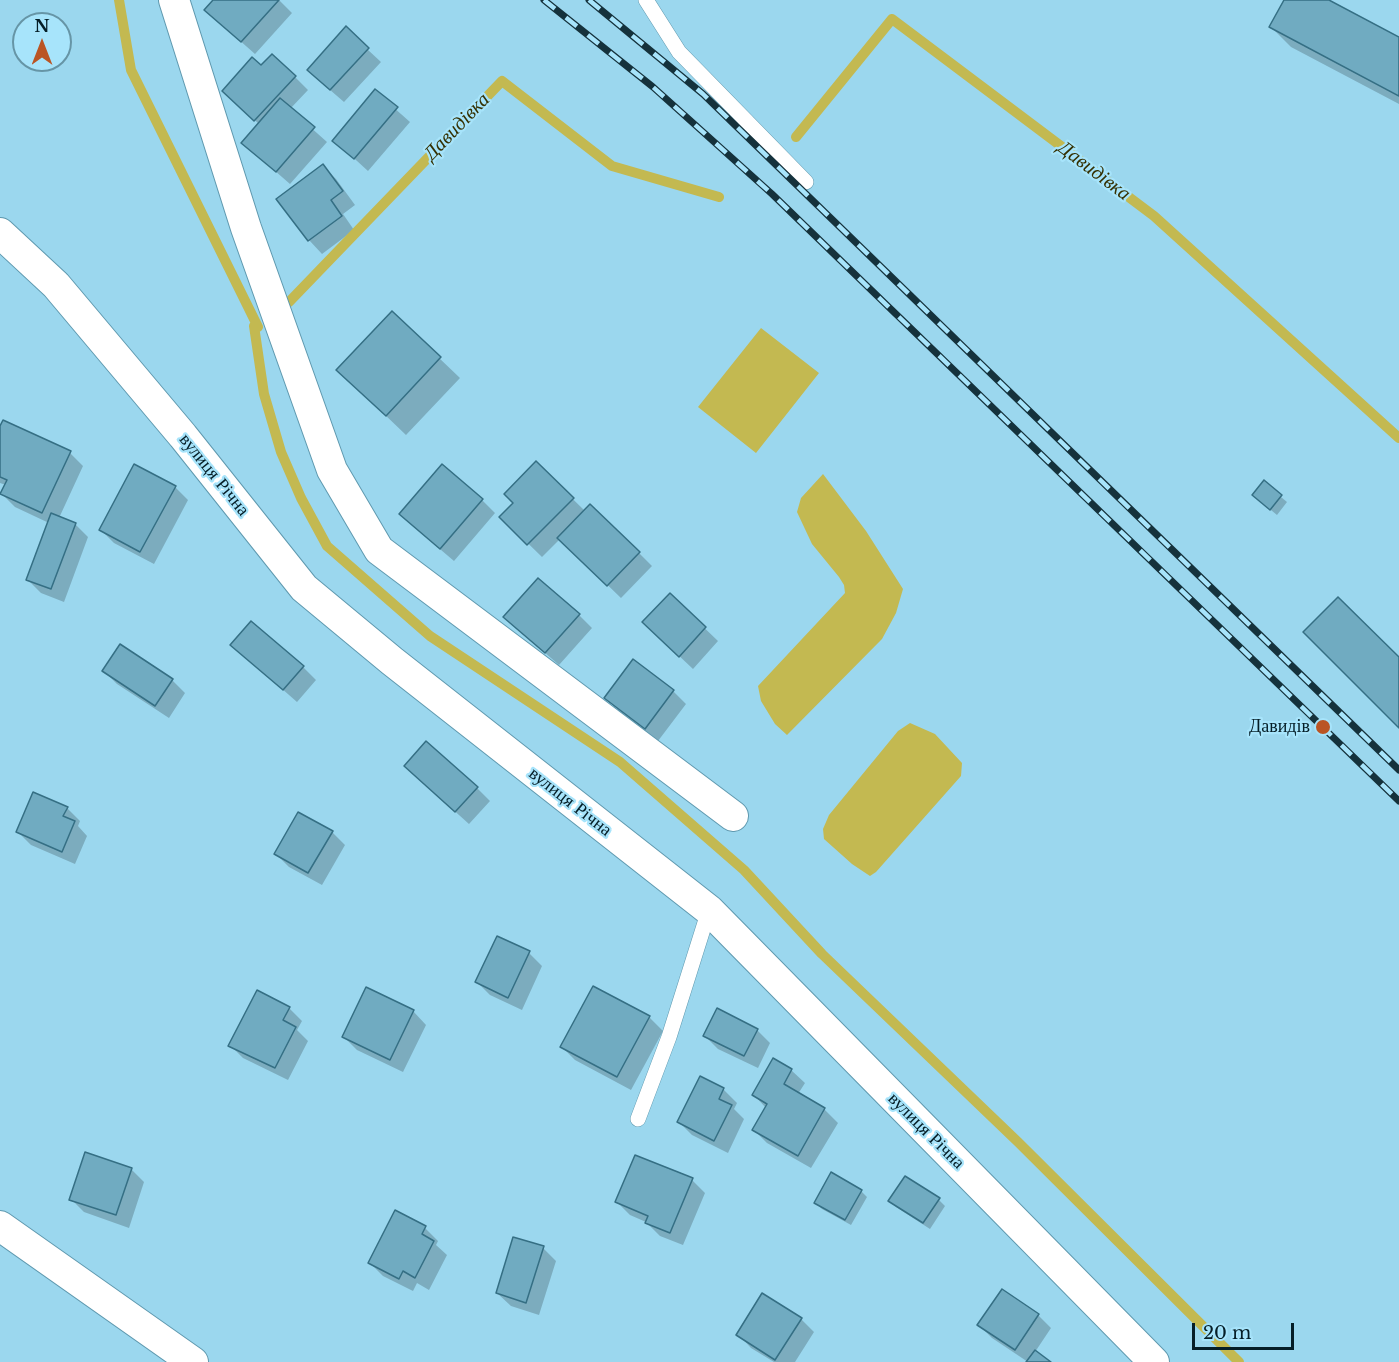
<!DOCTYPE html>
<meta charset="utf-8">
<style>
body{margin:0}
#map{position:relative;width:1399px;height:1362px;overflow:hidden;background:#9bd7ee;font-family:"Libre Baskerville",serif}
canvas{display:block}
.north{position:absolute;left:12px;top:12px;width:60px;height:60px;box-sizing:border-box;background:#a7e4fb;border:2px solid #6695a6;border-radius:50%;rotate:0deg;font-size:16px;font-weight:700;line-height:24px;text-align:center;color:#051e27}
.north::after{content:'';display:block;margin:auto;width:21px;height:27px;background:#ba5524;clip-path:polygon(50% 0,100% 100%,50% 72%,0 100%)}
.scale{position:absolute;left:1192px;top:1323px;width:102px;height:27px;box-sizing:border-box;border:3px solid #051e27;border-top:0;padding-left:8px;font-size:18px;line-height:21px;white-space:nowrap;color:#051e27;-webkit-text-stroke:4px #a7e4fb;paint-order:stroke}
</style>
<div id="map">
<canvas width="1399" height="1362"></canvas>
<div class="north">N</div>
<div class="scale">20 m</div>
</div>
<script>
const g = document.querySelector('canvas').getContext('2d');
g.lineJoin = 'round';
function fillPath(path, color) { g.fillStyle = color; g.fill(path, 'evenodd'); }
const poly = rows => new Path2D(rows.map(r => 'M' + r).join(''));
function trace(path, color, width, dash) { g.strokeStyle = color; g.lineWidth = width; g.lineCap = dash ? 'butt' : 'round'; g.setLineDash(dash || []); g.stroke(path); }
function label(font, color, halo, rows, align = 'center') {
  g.font = font + ' "Libre Baskerville",serif'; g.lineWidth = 4.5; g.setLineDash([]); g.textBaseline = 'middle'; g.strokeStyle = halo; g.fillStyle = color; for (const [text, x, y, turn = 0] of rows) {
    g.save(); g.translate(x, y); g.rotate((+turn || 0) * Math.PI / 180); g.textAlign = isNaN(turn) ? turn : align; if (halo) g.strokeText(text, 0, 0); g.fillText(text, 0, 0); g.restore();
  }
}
fillPath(poly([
 [761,328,819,373,756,453,698,407],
 [823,474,866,531,903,589,896,613,882,639,787,735,775,724,761,701,758,686,845,593,844,585,839,577,812,544,797,512,801,498],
 [910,723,935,734,962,763,961,776,876,872,870,876,852,864,824,839,823,829,829,815,898,731]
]), '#c3b951');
fillPath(poly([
 [215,0,279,0,292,13,255,54,220,23],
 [1285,0,1326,0,1399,39,1399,104,1291,47,1271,27],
 [367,49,381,62,344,102,322,83],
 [261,67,295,77,308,90,290,109,327,142,290,184,243,143,259,124,237,104],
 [375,91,410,122,368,171,334,140],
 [323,166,336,179,355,205,343,214,354,230,322,254,309,240,278,200],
 [392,313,460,378,406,435,358,389],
 [0,429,70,453,83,466,59,518,75,524,88,537,64,602,41,593,28,580,49,523,15,507,2,494,6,485,0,483],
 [536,463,585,511,639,553,652,566,621,598,560,539,542,557,501,517,515,503],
 [1264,483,1287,502,1277,515,1260,501],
 [175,487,188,500,154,564,114,543,101,530],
 [482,500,495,513,454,561,414,527],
 [670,595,718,641,693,669,657,635],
 [579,615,592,628,559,665,519,630],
 [232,645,303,667,316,680,297,702],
 [104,671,172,680,185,693,169,718,117,684],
 [673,691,686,704,658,741,619,711,606,698],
 [419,779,477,788,490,801,469,824],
 [67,808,80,821,78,826,87,836,75,864,31,845,18,832],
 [332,832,345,845,322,885,289,867,276,854],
 [529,953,542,966,522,1010,490,995,477,982],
 [593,988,650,1018,663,1031,631,1090,575,1060,561,1046],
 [289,1008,302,1021,297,1030,308,1041,288,1080,243,1058,230,1045],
 [413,1011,426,1025,403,1072,357,1050,344,1037],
 [757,1030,770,1043,758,1068,718,1049,705,1036],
 [774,1060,791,1070,805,1083,798,1094,824,1109,838,1123,811,1168,767,1143,754,1130,766,1108,754,1095],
 [700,1078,724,1090,737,1103,734,1109,744,1119,728,1153,692,1135,679,1122],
 [131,1169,144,1182,129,1228,84,1212,71,1199],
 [692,1180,705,1193,683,1245,660,1236,646,1222,630,1215,617,1202],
 [861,1191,867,1197,851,1225,822,1209,816,1203],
 [890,1200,939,1200,945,1206,930,1229,896,1207],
 [396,1212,425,1228,438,1241,436,1245,447,1255,429,1290,417,1283,413,1291,383,1276,370,1263],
 [543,1248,556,1261,539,1315,511,1306,497,1293],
 [1038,1315,1051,1328,1035,1352,1049,1362,1028,1362,992,1338,979,1325],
 [801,1319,814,1332,795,1362,774,1362,751,1348,738,1334]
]), '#0003');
trace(poly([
 [119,0,131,70,258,327],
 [796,137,892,19,1154,216,1399,438],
 [289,302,502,81,612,166,719,197],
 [254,326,264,394,281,452,301,498,327,546,430,636,620,762,744,870,822,954,1018,1142,1239,1362]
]), '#c3b951', 10);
const building = poly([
 [213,0,279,0,241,42,204,10,213,0],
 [1284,0,1329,0,1399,37,1399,96,1269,27,1284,0],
 [346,26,369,48,330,90,307,70,346,26],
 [272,54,296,76,254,121,222,91,252,57,261,65,272,54],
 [375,89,398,107,354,159,332,141,375,89],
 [280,98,315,127,276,172,241,143,280,98],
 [323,164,343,191,331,200,342,216,308,241,276,199,323,164],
 [392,311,441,357,386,416,336,370,392,311],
 [3,420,71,451,42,513,0,494,7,480,0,477,0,426,3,420],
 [536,461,574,498,527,545,499,517,513,503,504,494,536,461],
 [134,464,176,486,140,552,99,530,134,464],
 [442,464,483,499,440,549,399,514,442,464],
 [1264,480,1282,495,1270,510,1252,495,1264,480],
 [590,504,640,552,607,586,557,538,590,504],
 [51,513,76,523,51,589,26,580,51,513],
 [538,578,580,614,545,653,503,617,538,578],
 [670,593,706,627,679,657,642,622,670,593],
 [1338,597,1399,657,1399,728,1303,632,1338,597],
 [251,621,304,666,283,690,230,645,251,621],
 [120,644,173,679,155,706,102,671,120,644],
 [633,659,674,690,645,729,604,698,633,659],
 [426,741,478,787,455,812,404,766,426,741],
 [33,792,68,807,63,816,75,821,62,852,16,832,33,792],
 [298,812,333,831,308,873,274,854,298,812],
 [497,936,530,951,508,998,475,982,497,936],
 [593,986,650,1016,617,1077,560,1047,593,986],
 [366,987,414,1010,390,1060,342,1037,366,987],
 [257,990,290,1007,283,1020,296,1027,275,1068,228,1046,257,990],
 [717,1008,758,1029,744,1056,703,1036,717,1008],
 [773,1058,792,1069,784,1084,825,1108,798,1156,752,1130,767,1104,752,1095,773,1058],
 [700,1076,724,1088,719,1099,732,1105,714,1141,677,1122,700,1076],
 [85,1152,132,1168,116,1215,69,1200,85,1152],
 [635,1155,693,1178,670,1233,645,1223,648,1216,615,1202,635,1155],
 [831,1172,862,1190,845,1220,814,1203,831,1172],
 [905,1176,940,1198,923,1223,888,1201,905,1176],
 [395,1210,426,1226,422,1234,434,1241,415,1278,403,1271,399,1279,368,1263,395,1210],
 [513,1237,544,1246,526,1303,496,1293,513,1237],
 [1002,1289,1039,1314,1015,1350,977,1325,1002,1289],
 [762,1293,802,1318,775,1360,736,1335,762,1293],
 [1035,1350,1051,1362,1026,1362,1035,1350]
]);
fillPath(building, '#70abc1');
trace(building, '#356f84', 1.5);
const lane = poly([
 [646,0,679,52,806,182],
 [638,1119,669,1037,709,910]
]);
const street = poly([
 [174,0,246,228,332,470,379,550,733,816],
 [0,233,56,285,183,436,304,588,392,661,709,910,1154,1362],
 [0,1226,193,1362]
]);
trace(lane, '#5f99af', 16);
trace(street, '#5f99af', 32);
trace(lane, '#fff', 15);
trace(street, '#fff', 30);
const rail = poly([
 [544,0,653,87,772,194,1399,801],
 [589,0,703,94,1399,770]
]);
trace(rail, '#15323c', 7);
trace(rail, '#a7e4fb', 4.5, [14]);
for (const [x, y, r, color] of [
 [1323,727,8,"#ba5524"]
]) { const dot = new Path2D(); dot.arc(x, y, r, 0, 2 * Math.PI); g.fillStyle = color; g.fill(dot); trace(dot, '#a7e4fb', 2); }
label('18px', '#051e27', '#a7e4fb', [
 ["вулиця Річна",214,475,51],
 ["вулиця Річна",570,802,38],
 ["вулиця Річна",926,1131,45]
]);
label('18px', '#051e27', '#a7e4fb', [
 ["Давидів",1310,727]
], 'right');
label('italic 20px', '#353103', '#a7e4fb', [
 ["Давидівка",457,127,-46],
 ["Давидівка",1094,171,37]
]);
</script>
